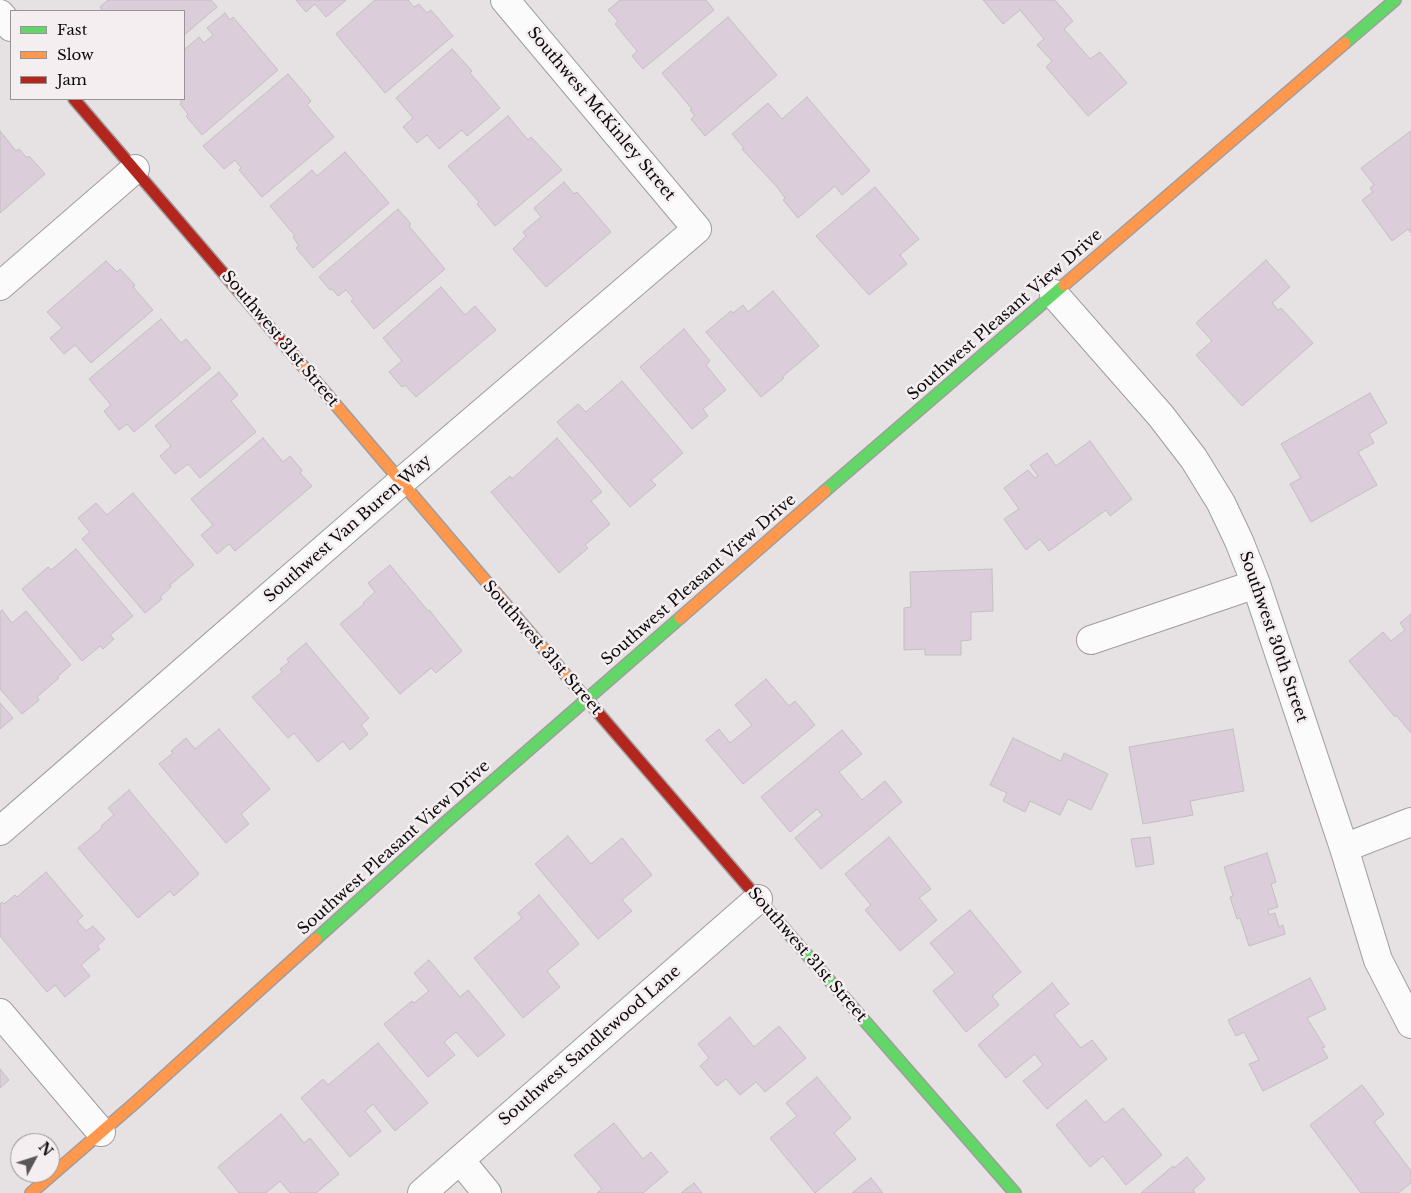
<!DOCTYPE html>
<style>
body{margin:0}
#map{position:relative;width:1411px;height:1193px;overflow:hidden;background:#e6e2e3;font-family:"Libre Baskerville",serif}
canvas{display:block}
.legend{position:absolute;left:10px;top:10px;width:175px;height:90px;box-sizing:border-box;background:#f5eef0;border:1px solid #989395;margin:0;padding:6px 9px;list-style:none;font-size:15px;color:#0d0b0c}
.legend li{display:flex;align-items:center;gap:10px;height:25px}
.legend b{width:25px;border:1px solid #989395}
.north{position:absolute;left:10px;top:1133px;width:50px;height:50px;box-sizing:border-box;background:#f5eef0;border:1px solid #989395;border-radius:50%;rotate:50deg;font-size:14px;font-weight:700;line-height:20px;text-align:center;color:#0d0b0c}
.north::after{content:'';display:block;margin:auto;width:18px;height:22px;background:#595657;clip-path:polygon(50% 0,100% 100%,50% 72%,0 100%)}
</style>
<div id="map">
<canvas width="1411" height="1193"></canvas>
<ul class="legend">
<li><b style="height:6px;background:#63d668"></b>Fast</li>
<li><b style="height:6px;background:#ff974d"></b>Slow</li>
<li><b style="height:6px;background:#b3261e"></b>Jam</li>
</ul>
<div class="north">N</div>
</div>
<script>
const g = document.querySelector('canvas').getContext('2d');
g.lineJoin = 'round';
function fillPath(path, color) { g.fillStyle = color; g.fill(path, 'evenodd'); }
const poly = rows => new Path2D(rows.map(r => 'M' + r).join(''));
function trace(path, color, width, dash) { g.strokeStyle = color; g.lineWidth = width; g.lineCap = dash ? 'butt' : 'round'; g.setLineDash(dash || []); g.stroke(path); }
function label(font, color, halo, rows, align = 'center') {
  g.font = font + ' "Libre Baskerville",serif'; g.lineWidth = 5; g.setLineDash([]); g.textBaseline = 'middle'; g.strokeStyle = halo; g.fillStyle = color; for (const [text, x, y, turn = 0] of rows) {
    g.save(); g.translate(x, y); g.rotate((+turn || 0) * Math.PI / 180); g.textAlign = isNaN(turn) ? turn : align; if (halo) g.strokeText(text, 0, 0); g.fillText(text, 0, 0); g.restore();
  }
}
const building = poly([
 [108,0,211,0,217,7,184,35,184,11,103,11,100,7,108,0],
 [296,0,346,0,326,17,315,4,306,12,296,0],
 [375,0,408,0,414,7,419,4,427,13,431,10,453,36,385,93,336,34,375,0],
 [620,0,706,0,714,10,643,69,632,56,637,51,615,24,618,21,608,10,620,0],
 [983,0,1055,0,1073,21,1064,29,1090,59,1100,52,1127,83,1088,116,1046,67,1052,61,1037,45,1044,39,1020,10,1003,24,983,0],
 [225,13,230,20,233,17,278,70,202,135,186,116,188,114,180,104,182,103,179,99,184,99,184,50,199,37,204,43,213,35,207,28,225,13],
 [728,17,777,75,705,136,691,119,695,116,690,110,692,109,662,73,728,17],
 [452,49,472,71,470,73,500,108,467,136,462,130,439,149,427,135,417,143,403,127,413,118,396,98,452,49],
 [288,74,311,101,307,105,334,137,262,197,239,170,241,168,235,160,224,169,203,146,288,74],
 [807,97,870,171,842,195,835,186,798,218,783,200,785,198,777,187,742,149,744,148,732,134,768,103,782,119,807,97],
 [508,116,528,140,531,137,562,170,495,226,477,204,479,202,448,166,508,116],
 [0,131,16,151,19,149,27,158,29,156,45,174,0,213,0,131],
 [1411,131,1411,233,1408,229,1392,241,1362,200,1373,192,1370,188,1374,185,1361,168,1411,131],
 [345,152,389,203,313,268,296,248,299,246,293,237,295,236,270,206,312,170,317,176,345,152],
 [564,182,574,194,577,192,611,232,546,287,513,249,526,236,523,232,541,217,534,208,564,182],
 [875,187,919,239,900,255,907,264,869,295,816,236,875,187],
 [398,209,411,224,409,226,445,269,374,329,351,301,354,299,346,290,338,296,332,289,330,290,319,277,398,209],
 [1266,260,1290,287,1272,303,1278,310,1281,308,1313,343,1242,406,1196,355,1212,341,1196,323,1266,260],
 [106,261,117,272,120,269,135,285,133,287,153,310,91,363,75,345,64,354,50,338,62,328,47,312,106,261],
 [441,287,465,315,475,306,496,330,416,397,405,385,402,387,389,372,402,361,383,338,441,287],
 [773,291,819,346,782,377,784,378,761,397,706,332,731,311,733,313,743,305,748,312,773,291],
 [161,319,181,343,186,339,211,368,134,432,127,424,119,430,104,411,111,405,89,379,161,319],
 [684,329,710,361,706,365,726,390,703,409,708,416,692,429,640,367,684,329],
 [219,372,238,395,231,401,256,432,200,478,188,464,175,474,160,456,171,446,155,426,219,372],
 [622,381,683,453,651,480,656,485,630,507,557,422,578,404,586,412,622,381],
 [1370,393,1387,423,1369,434,1374,443,1358,452,1377,485,1311,522,1290,484,1301,478,1281,444,1370,393],
 [263,438,283,462,290,456,302,470,300,473,312,486,235,551,229,544,217,554,201,535,213,525,191,499,263,438],
 [557,438,602,492,591,501,610,524,585,545,588,548,559,573,491,492,510,476,512,479,557,438],
 [1090,441,1132,499,1110,516,1106,510,1049,551,1040,539,1026,550,1004,519,1019,509,1004,488,1028,470,1035,478,1038,476,1030,465,1047,453,1056,466,1090,441],
 [133,493,194,565,170,585,171,587,160,597,162,599,145,613,82,539,90,532,78,518,96,503,107,515,133,493],
 [76,549,133,616,110,635,114,639,103,649,100,646,82,661,22,589,48,567,51,570,76,549],
 [390,565,428,611,429,610,462,651,436,673,431,668,400,694,340,624,364,604,363,603,375,592,368,583,390,565],
 [992,569,993,611,971,612,971,640,961,641,961,655,925,655,925,649,904,650,904,608,911,607,910,572,992,569],
 [2,610,12,623,26,611,71,665,57,677,59,678,37,697,39,700,22,714,0,689,0,612,2,610],
 [1411,614,1411,733,1396,715,1395,717,1349,661,1383,632,1391,641,1405,630,1400,623,1411,614],
 [306,643,369,718,361,725,368,734,350,750,343,741,318,762,294,733,288,738,252,697,282,672,280,669,289,662,287,659,306,643],
 [766,679,789,706,795,701,815,725,743,784,706,740,719,729,730,743,752,725,735,705,766,679],
 [0,703,13,718,0,729,0,703],
 [219,729,270,789,241,814,249,824,226,843,159,764,173,753,171,751,186,738,195,749,219,729],
 [1233,729,1244,791,1190,801,1193,815,1143,824,1129,747,1233,729],
 [842,730,862,754,839,772,862,800,885,781,902,802,821,869,795,838,822,815,817,809,790,832,761,797,842,730],
 [1013,738,1061,761,1064,753,1108,774,1091,810,1068,799,1060,815,1030,801,1025,812,1003,801,1007,793,990,785,1013,738],
 [129,790,199,874,174,896,170,891,138,918,78,848,102,828,101,826,114,815,108,808,129,790],
 [568,836,591,864,622,838,652,875,622,900,632,911,598,939,535,864,568,836],
 [889,837,931,889,919,898,937,920,900,951,865,910,871,905,845,874,889,837],
 [1150,837,1154,864,1136,867,1131,839,1150,837],
 [1267,853,1276,882,1271,884,1278,907,1268,910,1269,915,1275,913,1279,927,1283,925,1285,934,1249,946,1240,918,1237,919,1230,897,1233,896,1224,867,1267,853],
 [46,872,83,916,77,921,86,931,93,926,105,939,97,946,100,949,81,965,90,976,65,997,55,985,47,992,0,936,0,904,2,902,4,904,15,895,17,897,46,872],
 [539,895,579,944,547,971,560,987,523,1018,474,958,522,918,518,913,539,895],
 [970,910,1021,972,992,996,999,1005,966,1032,933,991,955,973,930,943,970,910],
 [429,960,460,997,468,990,505,1035,478,1057,456,1032,444,1042,455,1055,428,1077,384,1024,412,1001,414,1003,429,991,414,973,429,960],
 [1310,978,1326,1009,1307,1018,1325,1047,1322,1048,1328,1058,1263,1091,1249,1064,1259,1060,1244,1032,1236,1036,1228,1020,1310,978],
 [1052,983,1069,1004,1054,1015,1081,1048,1092,1040,1107,1059,1047,1109,1023,1081,1043,1065,1035,1054,1006,1078,978,1045,1052,983],
 [730,1017,754,1047,779,1026,806,1058,765,1092,756,1082,740,1095,726,1079,717,1086,700,1066,709,1058,698,1044,730,1017],
 [378,1043,428,1103,395,1131,373,1104,365,1111,381,1131,350,1157,301,1098,323,1079,328,1085,378,1043],
 [0,1069,9,1080,0,1088,0,1069],
 [817,1077,851,1118,834,1133,856,1159,815,1193,770,1138,797,1116,786,1103,817,1077],
 [1362,1085,1384,1114,1374,1122,1411,1171,1411,1183,1398,1193,1361,1193,1310,1125,1362,1085],
 [1086,1100,1105,1123,1123,1108,1162,1155,1126,1185,1103,1156,1090,1167,1056,1125,1086,1100],
 [281,1114,304,1143,310,1138,339,1174,316,1193,290,1193,280,1181,266,1193,239,1193,218,1167,281,1114],
 [614,1123,643,1159,651,1152,668,1172,643,1193,597,1193,602,1189,574,1155,614,1123],
 [1187,1157,1205,1179,1193,1190,1195,1193,1141,1193,1173,1166,1174,1168,1187,1157],
 [871,1178,883,1193,852,1193,871,1178],
 [694,1183,702,1193,681,1193,694,1183]
]);
fillPath(building, '#dbcdd9');
trace(building, '#c2bfc0', 1);
const street = poly([
 [0,14,11,27],
 [0,286,135,169],
 [1054,294,1161,416,1194,459,1221,503,1239,541,1256,584,1344,848,1378,960,1411,1024],
 [1091,640,1256,584],
 [0,831,401,482,697,229,505,0],
 [1344,848,1411,822],
 [0,1013,101,1132],
 [460,1160,487,1193],
 [422,1193,758,899]
]);
const fast = poly([
 [1345,43,1395,0],
 [825,491,1064,285],
 [774,917,1015,1193],
 [316,939,446,822,680,618]
]);
const slow = poly([
 [1064,285,1345,43],
 [295,357,576,687],
 [680,618,825,491],
 [31,1193,136,1102,316,939]
]);
const jam = poly([
 [74,99,295,357],
 [576,687,774,917]
]);
trace(street, '#a09d9e', 30);
trace(fast, '#a09d9e', 14);
trace(slow, '#a09d9e', 14);
trace(jam, '#a09d9e', 14);
trace(street, '#fbfbfb', 28);
trace(fast, '#63d668', 11);
trace(slow, '#ff974d', 11);
trace(jam, '#b3261e', 11);
label('16px', '#0d0b0c', '#f5eef0', [
 ["Southwest McKinley Street",601,114,50],
 ["Southwest Pleasant View Drive",1005,315,-41],
 ["Southwest 31st Street",280,339,50],
 ["Southwest Van Buren Way",348,529,-41],
 ["Southwest Pleasant View Drive",699,580,-41],
 ["Southwest 30th Street",1273,637,71],
 ["Southwest 31st Street",542,648,49],
 ["Southwest Pleasant View Drive",394,848,-42],
 ["Southwest 31st Street",807,955,49],
 ["Southwest Sandlewood Lane",590,1046,-41]
]);
</script>
